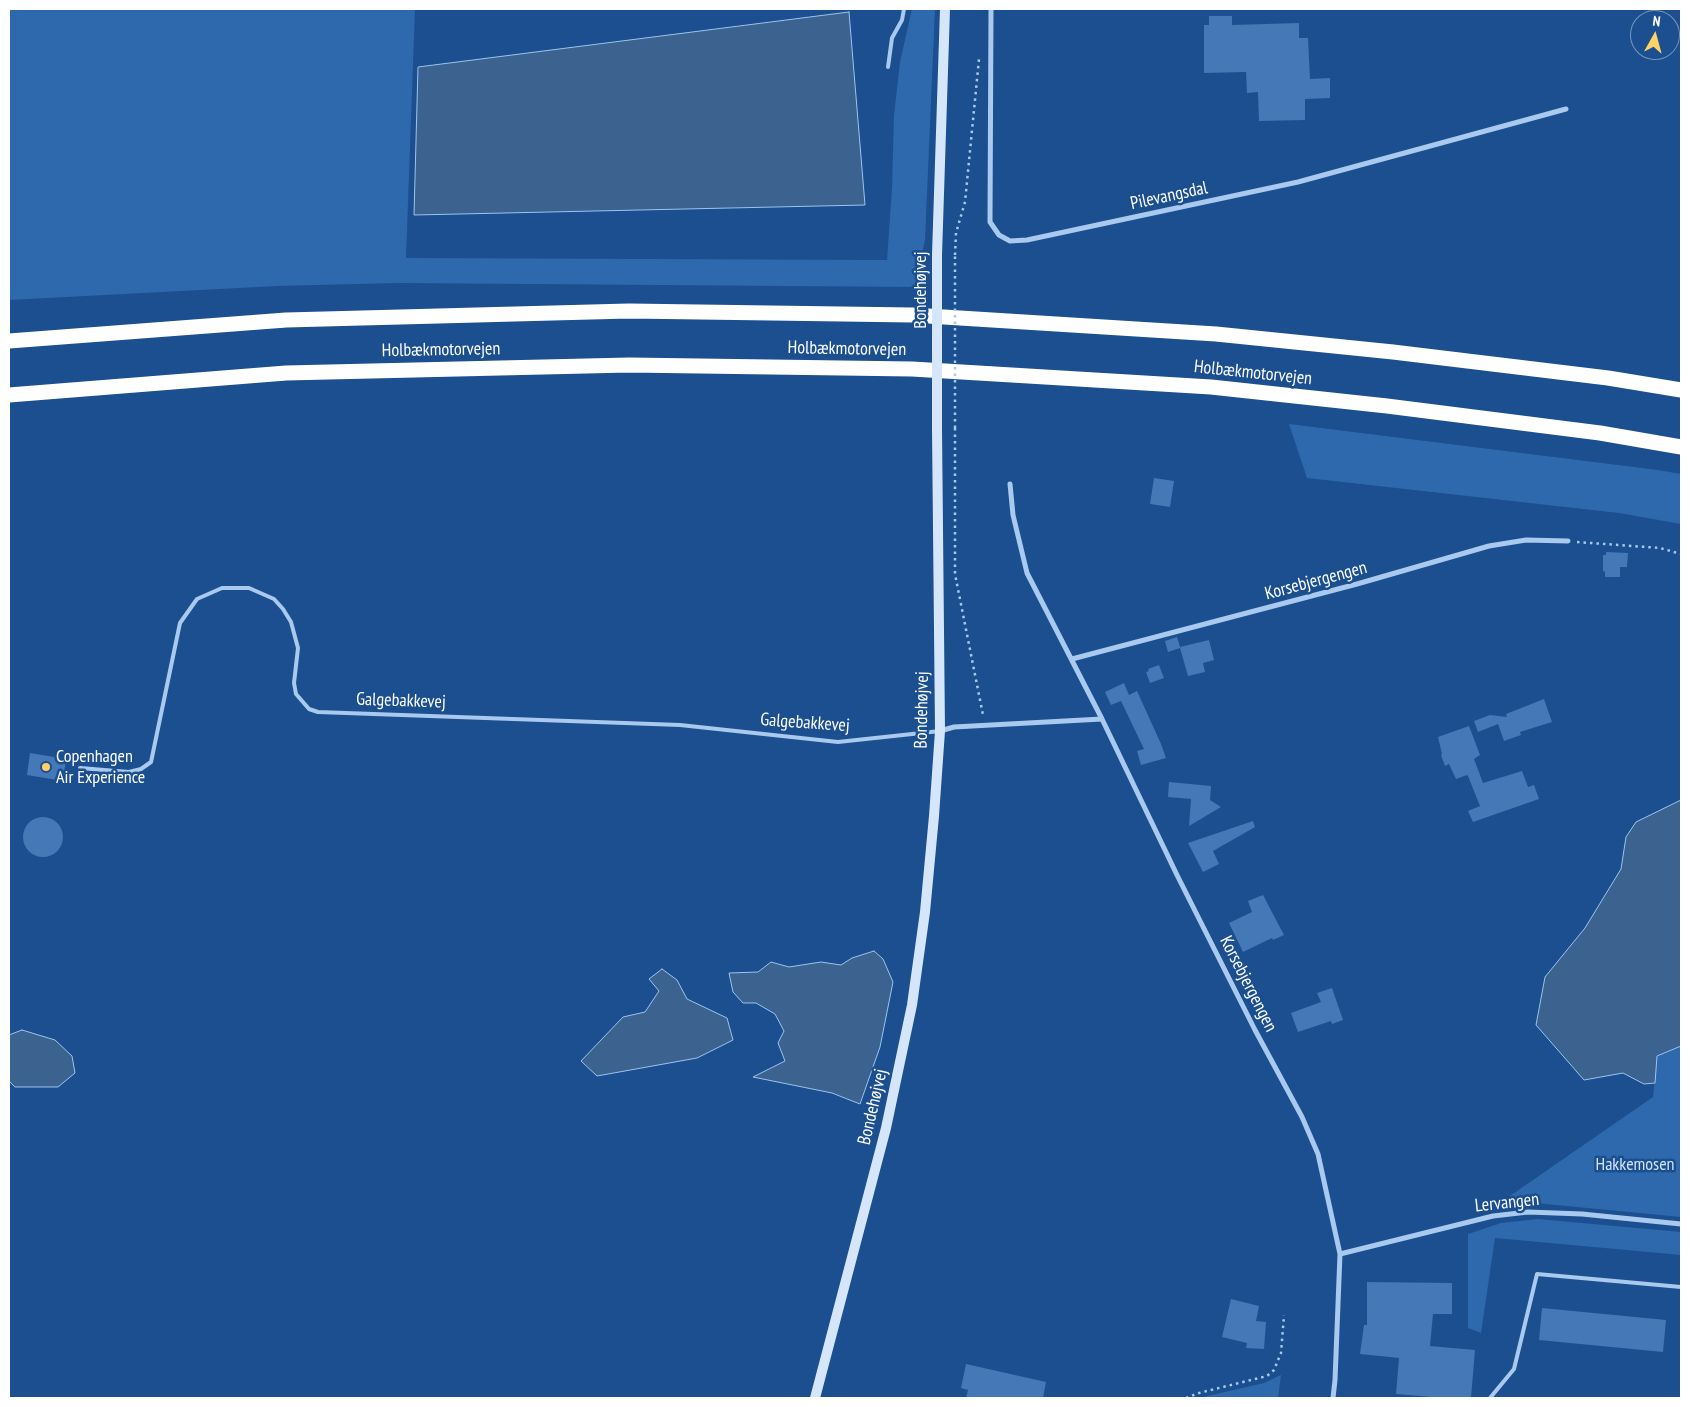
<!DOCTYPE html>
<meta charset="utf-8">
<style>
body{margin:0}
#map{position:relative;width:1690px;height:1407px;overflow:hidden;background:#1b4f8f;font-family:"PT Sans Narrow",sans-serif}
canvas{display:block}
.frame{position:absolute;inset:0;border:10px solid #fff;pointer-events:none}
.north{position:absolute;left:1630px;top:10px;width:50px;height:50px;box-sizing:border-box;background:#1b4f8f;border:1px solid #7695bc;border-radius:50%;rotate:7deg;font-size:14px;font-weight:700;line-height:20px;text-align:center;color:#fff}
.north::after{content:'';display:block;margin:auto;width:18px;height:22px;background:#ffd166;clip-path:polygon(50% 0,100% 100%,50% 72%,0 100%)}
</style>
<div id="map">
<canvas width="1690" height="1407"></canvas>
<div class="frame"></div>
<div class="north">N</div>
</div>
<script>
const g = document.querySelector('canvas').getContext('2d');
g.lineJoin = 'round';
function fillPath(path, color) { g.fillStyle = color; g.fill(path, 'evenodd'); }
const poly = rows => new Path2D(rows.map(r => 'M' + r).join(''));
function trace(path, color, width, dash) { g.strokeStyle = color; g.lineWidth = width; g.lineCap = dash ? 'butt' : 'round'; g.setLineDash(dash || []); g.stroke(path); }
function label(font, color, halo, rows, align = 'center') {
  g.font = font + ' "PT Sans Narrow",sans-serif'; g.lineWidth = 5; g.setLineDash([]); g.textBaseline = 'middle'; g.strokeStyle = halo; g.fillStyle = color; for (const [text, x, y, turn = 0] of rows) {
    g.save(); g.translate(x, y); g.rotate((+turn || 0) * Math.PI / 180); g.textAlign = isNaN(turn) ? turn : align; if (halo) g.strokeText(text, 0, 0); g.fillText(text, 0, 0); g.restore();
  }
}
fillPath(poly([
 [9,9,415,9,406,258,887,260,892,188,894,115,900,62,912,9,935,9,925,240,915,287,399,283,277,286,9,300],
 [1289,424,1658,470,1681,474,1681,524,1619,513,1307,478],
 [1681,1046,1681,1217,1504,1200,1653,1097,1657,1056],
 [1538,1219,1681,1232,1681,1255,1495,1238,1481,1333,1468,1328,1468,1234,1501,1223],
 [1281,1375,1278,1398,1199,1398,1264,1383]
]), '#2e69ad');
const water = poly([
 [849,12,865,205,414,215,418,67,849,12],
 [1681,800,1681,1046,1657,1056,1655,1083,1644,1084,1623,1073,1584,1080,1536,1025,1545,977,1585,928,1621,869,1626,837,1636,822,1681,800],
 [874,951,883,959,893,982,880,1047,860,1104,832,1093,753,1077,785,1061,778,1043,784,1031,775,1014,756,1003,743,1003,733,992,729,973,758,972,771,962,789,967,821,962,841,965,852,958,874,951],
 [662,969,677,980,687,999,727,1018,733,1040,697,1058,597,1076,581,1061,623,1017,645,1012,659,991,649,979,662,969],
 [22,1030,55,1040,72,1056,75,1073,58,1087,15,1087,9,1081,9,1035,22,1030]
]);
fillPath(water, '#3c6290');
trace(water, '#9cc4f0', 1);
fillPath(poly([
 [1209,16,1232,16,1232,25,1299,23,1299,38,1308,38,1310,79,1330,78,1330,98,1305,99,1305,120,1259,121,1258,92,1247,93,1246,72,1204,73,1204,25,1209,25],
 [1154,478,1174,481,1170,507,1150,504],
 [1606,552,1628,553,1627,567,1620,567,1620,577,1605,577,1605,572,1603,571,1603,555,1606,555],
 [1177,637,1180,647,1209,640,1214,660,1203,663,1205,672,1188,676,1180,648,1168,652,1165,641],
 [1159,665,1164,678,1150,683,1146,672,1149,671,1148,669],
 [1124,683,1129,695,1137,691,1161,744,1166,758,1141,765,1137,751,1144,749,1121,701,1111,705,1105,692],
 [1544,699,1552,722,1520,732,1521,735,1504,741,1498,724,1478,732,1474,721,1490,715,1507,717,1506,714],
 [1469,726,1480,755,1474,759,1483,783,1522,771,1528,787,1534,785,1539,799,1473,822,1468,811,1480,806,1468,776,1467,775,1456,779,1449,764,1445,766,1441,755,1442,754,1438,737],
 [30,753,66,759,63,781,27,775],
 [1169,782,1211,786,1210,800,1221,807,1189,826,1191,799,1168,797],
 '23 837a20 20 0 1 1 40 0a20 20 0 1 1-40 0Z',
 [1253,821,1255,827,1213,851,1219,864,1203,872,1188,843],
 [1263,895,1284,935,1273,940,1272,938,1243,952,1229,923,1252,912,1248,901],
 [1332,988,1343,1020,1332,1024,1331,1021,1298,1032,1291,1013,1321,1002,1317,993],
 [1367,1282,1452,1283,1452,1314,1433,1314,1430,1346,1475,1350,1471,1398,1443,1398,1396,1394,1399,1358,1360,1354,1364,1325,1367,1325],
 [1231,1299,1259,1306,1256,1321,1266,1322,1264,1349,1246,1348,1247,1343,1222,1337],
 [1542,1308,1666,1320,1663,1352,1539,1340],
 [966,1364,1046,1382,1043,1398,966,1398,968,1390,961,1388]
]), '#4478b7');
trace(poly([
 [955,255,956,233,965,202,979,59],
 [955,428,955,574,983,715],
 [1577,542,1660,548,1681,554],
 [1186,1398,1199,1393,1267,1376,1274,1370,1281,1353,1284,1315]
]), '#a9c9ee', 2.5, [2.5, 4]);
trace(poly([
 [888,67,892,38,902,20,904,9],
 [80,768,129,772,141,769,151,762,180,623,197,599,222,588,249,588,274,599,283,609,291,622,298,648,294,683,296,694,309,709,318,712,680,725,838,742,940,731],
 [1490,1398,1514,1369,1537,1274,1681,1287]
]), '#a9c9ee', 4);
trace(poly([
 [991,9,990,222,999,235,1010,241,1027,240,1298,182,1566,109],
 [1010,484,1013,515,1027,573,1102,719,1177,875,1255,1030,1302,1117,1318,1154,1340,1254,1335,1380,1333,1398],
 [1072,659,1357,584,1489,546,1526,540,1568,541],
 [940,731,954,727,1102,719],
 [1340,1254,1493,1216,1528,1212,1582,1214,1681,1224]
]), '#a9c9ee', 5);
trace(poly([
 [937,255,945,9],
 [815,1398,886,1128,912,1005,925,912,934,816,940,731,937,428]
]), '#d6e6fa', 10);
trace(poly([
 [9,341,286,320,629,311,912,315,1216,334,1393,352,1608,378,1681,390],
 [9,395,286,373,629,365,912,369,1211,387,1387,406,1600,433,1681,447]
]), '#fff', 15);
trace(poly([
 [955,428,955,255]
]), '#a9c9ee', 2.5, [2.5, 4]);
trace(poly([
 [937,428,937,255]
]), '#d6e6fa', 10);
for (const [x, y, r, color] of [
 [46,767,5,"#ffd166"]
]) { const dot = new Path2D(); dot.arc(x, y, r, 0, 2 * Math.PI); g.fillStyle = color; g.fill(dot); trace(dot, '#1b4f8f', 2); }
label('18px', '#fff', '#1b4f8f', [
 ["Pilevangsdal",1169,196,-12],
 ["Bondehøjvej",921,290,-90],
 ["Holbækmotorvejen",847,349,1],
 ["Holbækmotorvejen",441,350,-1],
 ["Holbækmotorvejen",1253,373,6],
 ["Korsebjergengen",1316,581,-15],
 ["Galgebakkevej",401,701,2],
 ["Bondehøjvej",922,710,-89],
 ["Galgebakkevej",805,723,4],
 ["Korsebjergengen",1248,984,63],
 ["Bondehøjvej",873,1107,-77],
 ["Lervangen",1507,1203,-6]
]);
label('18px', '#fff', '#1b4f8f', [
 ["Copenhagen",56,757],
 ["Air Experience",56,778]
], 'left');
label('18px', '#cfe3fa', '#1b4f8f', [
 ["Hakkemosen",1635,1165]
]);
</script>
